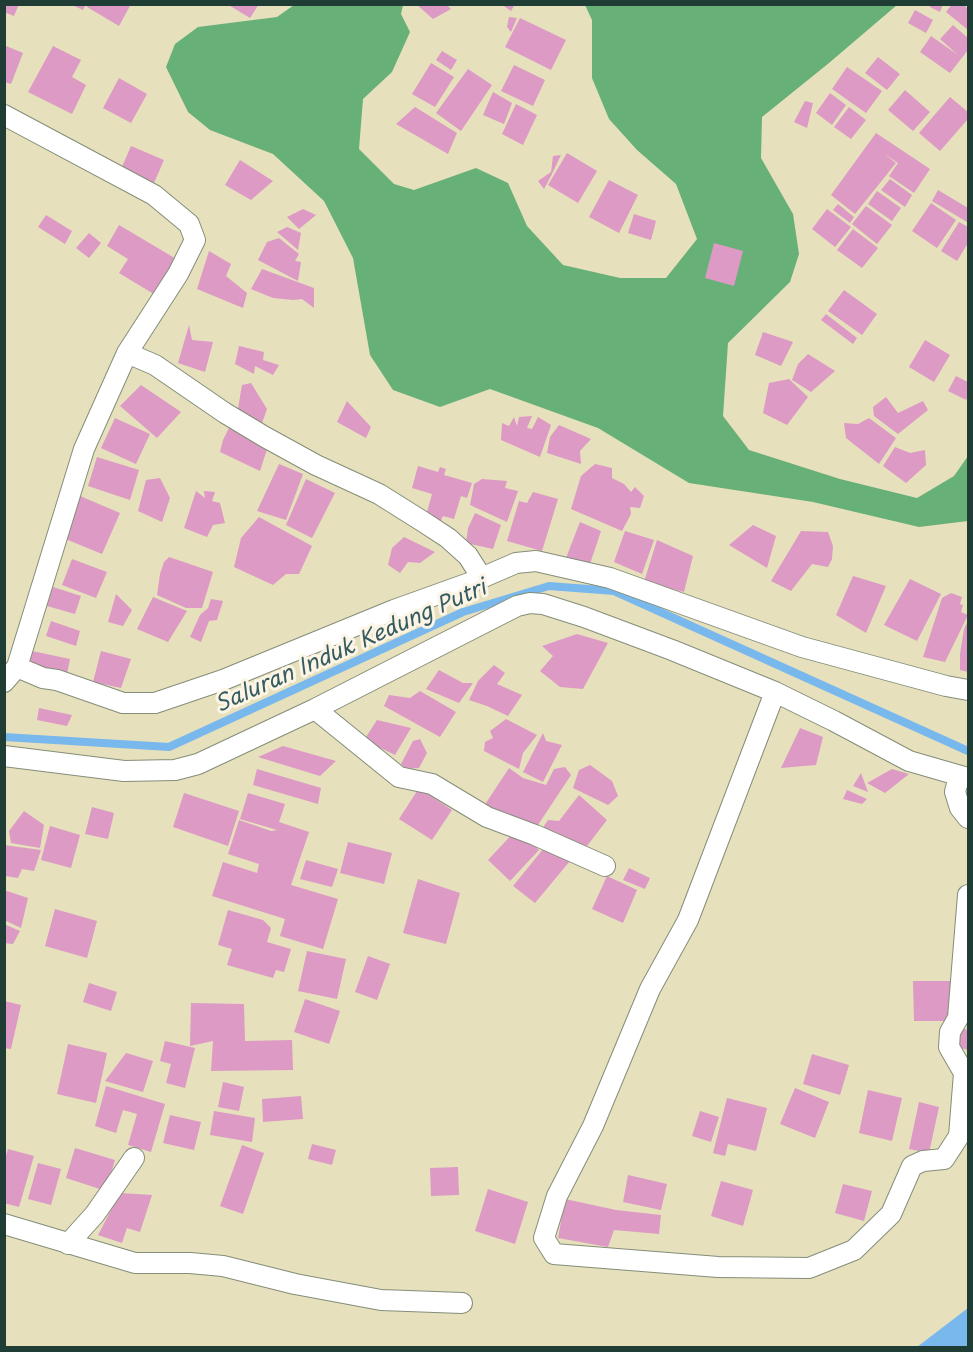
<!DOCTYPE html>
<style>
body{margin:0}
#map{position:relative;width:973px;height:1352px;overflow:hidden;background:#e7e0bd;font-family:"Playpen Sans",sans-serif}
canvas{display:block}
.frame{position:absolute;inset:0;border:6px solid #1f3d34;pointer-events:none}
</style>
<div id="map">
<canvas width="973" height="1352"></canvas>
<div class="frame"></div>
</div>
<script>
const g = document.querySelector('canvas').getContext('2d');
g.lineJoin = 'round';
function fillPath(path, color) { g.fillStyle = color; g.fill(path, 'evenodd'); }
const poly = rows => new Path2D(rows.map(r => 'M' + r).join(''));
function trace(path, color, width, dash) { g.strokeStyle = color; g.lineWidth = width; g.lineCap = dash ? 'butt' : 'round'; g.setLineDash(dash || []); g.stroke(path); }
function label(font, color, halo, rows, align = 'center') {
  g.font = font + ' "Playpen Sans",sans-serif'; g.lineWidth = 6; g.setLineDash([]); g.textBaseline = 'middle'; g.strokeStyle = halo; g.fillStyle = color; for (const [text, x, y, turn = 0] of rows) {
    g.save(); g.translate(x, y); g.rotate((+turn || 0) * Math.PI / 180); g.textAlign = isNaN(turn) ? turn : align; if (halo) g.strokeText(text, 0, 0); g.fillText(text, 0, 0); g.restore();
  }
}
fillPath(poly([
 [294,5,403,5,401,14,410,32,392,72,363,99,359,149,394,184,414,190,476,168,508,183,527,226,563,265,620,278,666,278,697,239,676,184,637,150,609,119,592,78,592,20,585,5,897,5,829,63,762,117,761,158,793,214,799,254,790,282,728,343,723,416,749,450,840,479,917,498,954,476,968,456,968,521,919,527,813,502,689,483,598,428,490,389,440,407,393,390,370,355,353,258,324,201,273,154,210,130,188,112,166,67,175,44,198,27,277,17]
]), '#67b077');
fillPath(poly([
 [968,1308,968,1347,917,1347]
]), '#79b8ed');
trace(poly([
 [4,737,169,747,463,612,549,586,614,591,968,751]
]), '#79b8ed', 8);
fillPath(poly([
 [4,4,19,4,14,16,4,12],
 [70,4,86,4,83,10],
 [88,4,131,4,119,26,87,7],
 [227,4,259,4,250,18],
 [416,4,446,4,451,9,433,19],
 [501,4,515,4,511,11],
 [931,4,943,4,940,12,930,7],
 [952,4,963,4,968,9,968,30,946,12],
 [915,10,933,20,926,33,908,23],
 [509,17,517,18,511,32,507,27],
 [520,18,566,40,551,70,505,47],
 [953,25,968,38,968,50,950,73,920,52,931,36,958,55,940,39],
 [6,46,23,53,11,84,4,82,4,51],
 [53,46,81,60,72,77,86,85,72,114,28,92],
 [442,51,457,60,451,70,436,60],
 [878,57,900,74,887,90,865,73],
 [431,63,454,77,435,107,412,94],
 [514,65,545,80,533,106,501,91],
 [847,67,882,91,866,113,832,89],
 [468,69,492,85,461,131,436,113],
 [119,78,147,94,131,123,103,108],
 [905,90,930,112,913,131,888,110],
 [493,92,512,103,504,124,483,115],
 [830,93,846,105,832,125,816,113],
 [950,97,968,112,968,119,940,151,919,133],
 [805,101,813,103,807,128,794,122],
 [516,104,537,115,523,145,502,134],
 [415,107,457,133,448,154,396,124],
 [849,107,866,120,851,139,834,127],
 [876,133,930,169,914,193,889,176,898,163,883,153,896,163,855,214,831,195],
 [131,146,164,160,154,183,121,169],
 [567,153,597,171,578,203,548,185],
 [561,155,551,176,544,189,538,181,551,172,553,156],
 [240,160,273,181,251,200,225,185],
 [890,179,912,195,905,207,881,190],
 [609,180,638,195,619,233,589,217],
 [938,190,968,208,967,222,932,201],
 [877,191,901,208,892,221,868,204],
 [931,203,956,220,937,248,912,231],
 [838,204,854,217,850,223,833,210],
 [866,206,892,225,877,244,852,224],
 [303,209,316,215,299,229,287,217],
 [827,209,851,227,835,247,812,229],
 [634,214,656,221,651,240,628,233],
 [46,215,72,231,65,244,38,227],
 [959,222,968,227,968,243,957,261,941,251],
 [119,225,178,260,157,296,119,273,128,259,107,246],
 [287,227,301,233,298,250,277,232],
 [853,229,878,248,862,268,837,250],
 [89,233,101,243,89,258,76,248],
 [279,238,299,254,295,261,301,262,298,281,258,260,267,242],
 [714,243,743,251,734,286,705,278],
 [209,251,231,264,226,276,247,293,243,308,197,289],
 [262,269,314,288,314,308,302,299,293,300,273,298,251,289],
 [844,290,877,314,862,335,828,311],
 [826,314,857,338,853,344,821,320],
 [189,325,192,340,213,342,205,372,178,363],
 [763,332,793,342,781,366,755,355],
 [925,340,950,355,934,382,909,367],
 [239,346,264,352,263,360,279,365,273,375,255,366,254,374,235,364],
 [808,354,835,371,811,392,792,380,798,364],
 [956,376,968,382,968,395,966,400,948,391],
 [789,379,808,397,787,425,763,413,769,383],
 [251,383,267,409,261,426,237,414,242,385],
 [141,385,181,412,157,438,120,406],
 [886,397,898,413,923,401,928,410,898,434,874,416,873,407],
 [347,401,371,427,366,438,337,422],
 [532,416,527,428,532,429,538,417,551,425,540,457,501,440,502,423,509,426,514,417,517,426,519,417],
 [115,418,150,434,136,464,101,448],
 [869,418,896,438,879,464,846,438,844,423,858,424],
 [559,425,591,439,580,451,581,464,547,453,550,437],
 [229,428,268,446,260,471,220,452,223,440],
 [895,447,910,453,925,450,926,465,906,483,883,466],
 [97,457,139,470,130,500,88,486],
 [279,464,303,474,286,520,257,511],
 [595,464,612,468,612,478,624,484,631,492,635,487,644,496,640,508,630,507,631,514,622,531,571,509,581,476],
 [418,466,438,472,440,467,446,469,444,475,472,483,467,498,461,496,454,519,443,516,440,523,425,519,432,494,412,488],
 [160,478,170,498,162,522,138,511,146,480],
 [306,479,335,493,312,538,286,525],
 [482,479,507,481,505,488,518,491,507,522,470,505,474,484],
 [196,491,205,498,204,491,215,492,212,501,220,503,225,523,213,525,207,537,184,528],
 [533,492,558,499,542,551,507,541,519,501,527,503],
 [80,496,120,513,102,554,63,538],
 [475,513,501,525,493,549,466,543,468,528],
 [259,517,312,546,299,574,286,574,273,585,234,567,241,538],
 [580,522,601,531,590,564,566,558],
 [753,525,776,536,767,568,729,545],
 [625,531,654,540,642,574,614,562],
 [801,531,828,532,833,546,832,559,828,567,812,564,791,591,771,581],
 [404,537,435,552,420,563,408,562,400,573,388,565,392,548],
 [657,540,693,556,684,592,644,582],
 [169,557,213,572,202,608,186,608,157,595,160,574,164,562],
 [72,559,107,572,96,598,62,585],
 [853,576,886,586,866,633,836,615],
 [910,579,941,594,917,641,884,625],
 [53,587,81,596,75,614,47,606],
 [951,593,962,597,960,604,963,605,961,612,968,615,945,662,923,657,942,598],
 [116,594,132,610,123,626,108,622],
 [153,597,187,611,168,642,137,629],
 [211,599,223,601,217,620,209,621,201,642,190,637,200,615,208,608],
 [51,621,80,631,76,646,46,636],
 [968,621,968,672,960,670,960,654,964,629],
 [577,634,608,643,583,689,560,687,540,671,553,656,542,646],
 [32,651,70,659,67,674,29,666],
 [101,651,131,659,121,688,93,682],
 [494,665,505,673,497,684,522,695,508,716,487,706,469,700,478,681],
 [439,670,463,683,473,683,459,703,426,689],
 [420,691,456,712,440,737,384,706,389,695,410,698],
 [39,708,72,715,67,726,37,720],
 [506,719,537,735,523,753,519,769,484,751,485,742,493,738,490,731],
 [377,720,411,728,395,755,364,740],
 [800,728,823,737,816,765,781,768],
 [543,733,546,741,562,745,543,782,523,772],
 [420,739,427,753,419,768,406,769,401,764,413,741],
 [283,746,336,761,320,776,258,757],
 [590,765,612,781,618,796,608,805,573,788,579,770],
 [565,767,571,775,534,831,489,814,486,803,509,768,523,778,546,785,554,769],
 [257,769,321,788,318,804,253,785],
 [892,769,909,774,885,793,867,783],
 [861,773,868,792,853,786],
 [419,788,452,810,432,840,399,819],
 [847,790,867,799,862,804,843,799],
 [184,793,239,811,228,846,173,827],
 [248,793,285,804,279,822,309,832,291,885,338,899,323,949,280,936,285,919,212,896,223,862,257,873,259,864,228,854,239,820,271,831,277,830,240,819],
 [579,795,607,820,587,846,574,843,542,829,548,820,559,821],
 [92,807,114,813,108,839,85,834],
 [24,811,44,825,40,848,11,843,9,831],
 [50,826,80,835,71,868,41,860],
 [517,829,539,850,510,881,488,860],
 [348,842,392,853,384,884,340,873],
 [548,843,570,861,535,903,513,886],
 [4,845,41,850,34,871,22,869,18,878,5,876],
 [306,860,338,869,332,887,300,879],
 [629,868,650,878,645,889,623,880],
 [607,876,637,890,623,923,592,909],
 [418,879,460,893,446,944,403,933],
 [4,890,28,898,21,928,4,920],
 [55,909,97,921,87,958,45,946],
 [228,910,263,920,271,928,267,942,291,949,284,972,276,970,273,978,227,965,232,949,218,945],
 [4,924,20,931,13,944,4,943],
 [307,951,346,959,337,999,298,991],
 [368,956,390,964,377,1000,355,992],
 [913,981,954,981,955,1021,914,1021],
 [89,983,117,992,111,1011,83,1002],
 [305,999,340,1011,329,1044,294,1032],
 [4,1001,21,1005,11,1049,4,1048],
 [191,1003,244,1004,245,1041,292,1040,293,1070,211,1071,213,1041,190,1046],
 [961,1028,968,1030,968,1050,957,1047],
 [165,1041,195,1048,185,1088,166,1083,171,1064,160,1061],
 [68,1044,107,1053,96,1103,57,1094],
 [126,1053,153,1061,143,1092,105,1081],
 [812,1054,849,1065,840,1095,803,1084],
 [223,1082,244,1087,239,1111,218,1107],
 [106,1086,165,1104,151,1152,128,1145,137,1114,123,1110,116,1133,95,1126],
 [795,1088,829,1102,815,1138,780,1124],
 [868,1090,902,1098,892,1141,859,1133],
 [301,1096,303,1119,263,1122,262,1099],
 [727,1098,767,1108,756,1151,728,1144,725,1156,713,1153],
 [919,1102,939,1107,929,1153,909,1149],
 [214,1111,255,1118,252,1142,210,1135],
 [700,1111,719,1117,711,1142,692,1136],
 [170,1115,201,1122,194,1150,163,1143],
 [312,1144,336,1150,332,1165,308,1159],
 [242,1145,264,1153,243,1214,220,1206],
 [75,1148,115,1160,106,1191,66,1178],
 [8,1149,34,1156,19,1207,4,1203,4,1162],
 [38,1163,61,1169,51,1205,28,1199],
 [458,1167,459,1195,431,1196,430,1168],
 [628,1175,667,1184,661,1210,623,1202],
 [721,1181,753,1190,743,1226,711,1216],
 [843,1184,872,1191,864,1221,835,1213],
 [488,1189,528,1202,515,1244,475,1231],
 [120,1193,152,1195,140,1232,127,1228,122,1243,98,1235],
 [565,1199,616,1210,661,1215,659,1234,614,1230,608,1247,558,1238]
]), '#dc9ac4');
const street = poly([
 [4,115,154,195,189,224,195,240,178,274,127,353,84,449,17,667,4,682],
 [127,353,155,365,225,413,265,437,316,465,379,494,422,521,448,538,468,556,482,578],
 [17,667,43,678,57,680,123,703,155,703,223,680,394,610,472,582,516,563,536,561,610,578,802,647,946,686,968,690],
 [775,692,688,920,650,989,593,1126,557,1196,544,1238,554,1254,718,1267,809,1268,854,1250,891,1214,912,1166,923,1161,944,1159,959,1136,964,1073,949,1047,950,1032,958,1018,968,895],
 [315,709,399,777,432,784,487,817,535,835,605,866],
 [4,756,124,771,175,770,198,764,315,709,517,606,530,603,543,604,584,617,672,650,775,692,834,721,909,761,968,778],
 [959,776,955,792,960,808,968,818],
 [4,1224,135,1263,190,1263,223,1266,295,1284,381,1300,462,1303],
 [68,1244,95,1214,134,1158]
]);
trace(street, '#838e78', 22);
trace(street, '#fff', 20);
label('italic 22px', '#365c62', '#fcf5e5', [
 ["Saluran Induk Kedung Putri",351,647,-24]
]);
</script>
